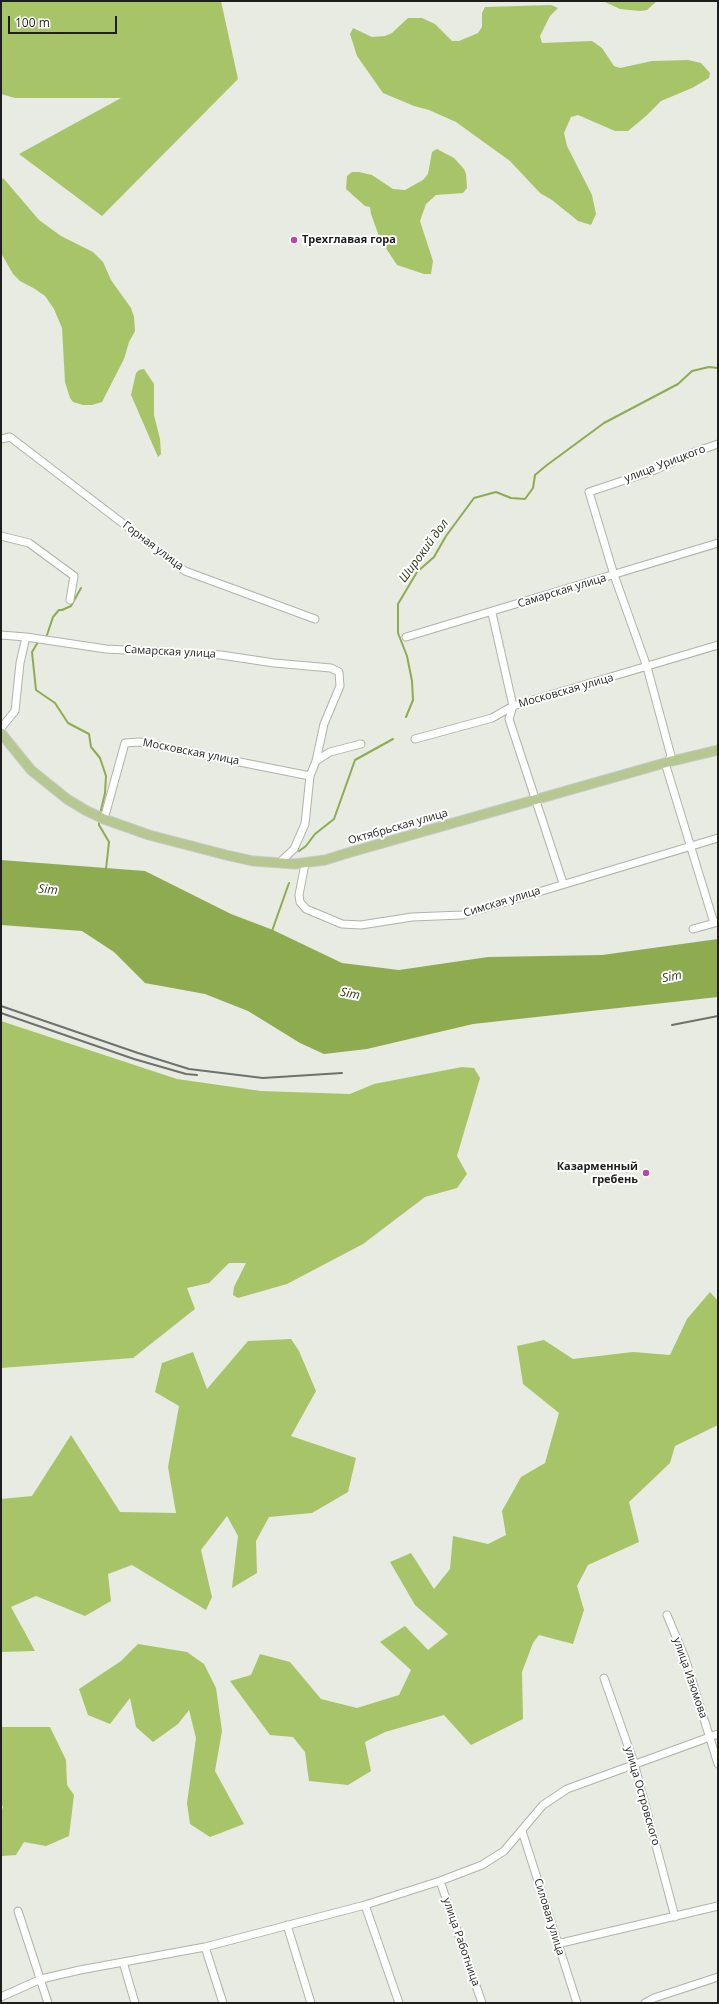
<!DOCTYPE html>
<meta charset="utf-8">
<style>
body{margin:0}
#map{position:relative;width:719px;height:2004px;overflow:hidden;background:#e7ebe1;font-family:"Open Sans",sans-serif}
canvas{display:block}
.frame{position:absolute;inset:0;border:2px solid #1e1f1c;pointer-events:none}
.scale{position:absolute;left:8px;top:16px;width:109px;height:18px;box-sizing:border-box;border:2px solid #1e1f1c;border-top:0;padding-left:5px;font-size:12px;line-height:14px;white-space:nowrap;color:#1e1f1c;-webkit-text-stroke:3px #fff;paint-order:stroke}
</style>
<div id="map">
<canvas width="719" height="2004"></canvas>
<div class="frame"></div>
<div class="scale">100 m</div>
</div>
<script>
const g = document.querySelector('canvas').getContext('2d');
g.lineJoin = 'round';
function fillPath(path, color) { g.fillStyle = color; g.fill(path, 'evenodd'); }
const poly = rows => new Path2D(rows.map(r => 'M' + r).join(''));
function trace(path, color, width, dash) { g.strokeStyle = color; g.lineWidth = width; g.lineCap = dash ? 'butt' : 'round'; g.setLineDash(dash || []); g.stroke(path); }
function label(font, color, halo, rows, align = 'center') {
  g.font = font + ' "Open Sans",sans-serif'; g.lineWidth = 4; g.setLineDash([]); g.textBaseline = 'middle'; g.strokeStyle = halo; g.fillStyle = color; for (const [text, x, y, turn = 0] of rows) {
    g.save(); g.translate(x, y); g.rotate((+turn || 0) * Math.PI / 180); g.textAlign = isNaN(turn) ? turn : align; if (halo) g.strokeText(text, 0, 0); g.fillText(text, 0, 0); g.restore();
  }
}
fillPath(poly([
 [1,1,221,1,238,79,102,216,19,154,121,98,15,98,1,94],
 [603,1,657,1,647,10,640,11,620,9],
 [551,5,558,8,550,16,540,36,542,43,592,41,602,48,614,66,620,68,652,61,688,60,701,63,710,73,709,78,692,88,661,101,646,116,628,131,615,131,578,115,571,117,564,133,567,146,592,195,596,214,591,225,578,221,552,200,540,193,510,161,456,122,429,110,414,106,383,93,357,56,350,34,353,28,372,37,385,36,392,33,408,18,422,18,435,24,452,41,459,41,478,33,482,27,482,13,485,7],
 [437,149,454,158,464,169,466,174,467,188,463,193,436,195,426,204,420,221,433,261,431,274,424,274,397,265,380,239,371,214,370,207,365,206,346,189,347,176,352,172,359,172,372,175,393,189,405,190,423,180,428,174,432,152],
 [1,178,4,179,39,220,61,236,93,252,103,262,111,280,131,308,134,317,135,331,129,342,124,359,102,402,92,405,83,405,73,402,70,398,65,382,62,328,54,309,45,296,35,289,20,281,13,274,1,253],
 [144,369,154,384,154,415,160,439,161,454,158,457,131,395,136,373,139,370],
 [1,1021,177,1079,261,1091,350,1094,374,1084,462,1067,474,1068,480,1078,457,1156,467,1174,457,1188,425,1197,363,1244,287,1284,238,1298,233,1295,234,1287,246,1263,229,1263,209,1283,187,1288,195,1309,133,1358,1,1368],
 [710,1292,718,1301,718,1425,675,1446,670,1463,629,1502,639,1542,588,1565,577,1586,584,1610,573,1644,539,1635,533,1643,522,1672,523,1719,471,1745,444,1715,385,1732,365,1742,371,1771,348,1785,309,1781,305,1752,293,1737,270,1735,230,1681,251,1675,260,1654,290,1662,321,1699,357,1708,399,1695,411,1670,380,1642,405,1626,428,1650,448,1634,415,1605,390,1562,411,1553,434,1589,450,1569,453,1536,488,1544,506,1535,502,1511,521,1477,545,1463,559,1413,523,1384,517,1346,544,1340,573,1359,633,1352,670,1355,687,1319],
 [291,1339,299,1351,316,1391,291,1436,356,1458,348,1492,312,1513,269,1517,256,1541,257,1573,232,1588,238,1536,227,1516,201,1550,212,1597,206,1610,132,1565,108,1574,111,1601,85,1616,36,1596,11,1607,35,1651,1,1652,1,1499,32,1496,71,1435,120,1512,176,1513,168,1467,179,1406,155,1392,162,1363,193,1352,207,1389,248,1341],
 [138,1644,187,1652,204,1664,216,1688,222,1731,215,1771,244,1824,210,1837,190,1824,187,1803,196,1738,189,1710,178,1724,153,1742,136,1727,130,1698,110,1724,88,1715,79,1689,121,1661],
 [1,1727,50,1727,66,1760,67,1785,74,1795,69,1836,46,1846,24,1842,16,1855,2,1856,1,1812,3,1807,1,1803]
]), '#a8c469');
fillPath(poly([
 [1,860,145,871,231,914,273,930,342,963,399,970,488,957,602,955,718,939,718,997,473,1024,367,1049,324,1054,300,1043,248,1011,205,994,145,983,114,952,82,931,1,925]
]), '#8fab50');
trace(poly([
 [46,638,53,617,59,610,62,610,71,606,81,588],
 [38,642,32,652,36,690,55,703,68,723,89,734,91,747,100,758,106,776,105,793,100,814],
 [406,717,413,700,412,681,407,656,398,633,398,604,417,572,434,557,446,536,474,498,496,492,511,498,525,499,533,488,535,475,547,465,604,423,678,384,692,371,709,367,718,368],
 [99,821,99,825,109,842,106,869],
 [299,851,306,846,315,834,334,819,355,760,393,739],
 [272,931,289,883]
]), '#8fab50', 2);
const minor = poly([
 [1,439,10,437,185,571,315,619],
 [1,536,29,543,74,576,70,600],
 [492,613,513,706,509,719,563,883],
 [1,635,26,637,106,649,221,655,274,663,331,668,339,672,340,686,324,724,316,761,310,776,305,824,294,849,280,862],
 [406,637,718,543],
 [1,728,15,711,20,663,26,637],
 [415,739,492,718,513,706,718,645],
 [316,761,330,752,361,744],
 [104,819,125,743,139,742,310,776],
 [305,864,299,895,300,902,306,909,342,924,361,925,412,917,462,915,718,838],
 [714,923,666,766,671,756,647,667,614,575,589,492,655,470,692,453,718,444],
 [693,929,718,922],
 [667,1615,685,1658,718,1764],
 [604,1678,634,1763,675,1917],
 [522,1831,577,2003],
 [440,1881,482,2003],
 [365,1905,399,2003],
 [18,1911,48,2003],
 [287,1925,311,2003],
 [557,1944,718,1906],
 [205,1947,223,2003],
 [123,1962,135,2003],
 [1,1997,41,1979,80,1970,205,1947,365,1905,440,1881,482,1865,504,1851,543,1805,567,1789,718,1734],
 [645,2003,654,1998,718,1977]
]);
const major = poly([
 [1,733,31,770,67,799,85,810,104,819,149,835,226,855,253,861,295,864,325,860,351,852,668,762,718,750]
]);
trace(minor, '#afb3a9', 9);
trace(major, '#c9c9c9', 11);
trace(minor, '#fff', 7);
trace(major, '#b6c791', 9);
trace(poly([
 [1,1006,138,1053,189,1069,263,1078,342,1073],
 [1,1013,134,1059,186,1074,197,1075],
 [672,1025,718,1016]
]), '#6f716c', 2);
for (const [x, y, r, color] of [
 [294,240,4,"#b648a6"],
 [646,1173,4,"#b648a6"]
]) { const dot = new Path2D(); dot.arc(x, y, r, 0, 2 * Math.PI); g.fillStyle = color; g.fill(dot); trace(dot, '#fff', 1.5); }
label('bold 11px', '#1e1f1c', '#fff', [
 ["Трехглавая гора",302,240],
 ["Казарменный",638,1167,"right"],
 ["гребень",638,1180,"right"]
], 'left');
label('11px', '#1e1f1c', '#fff', [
 ["улица Урицкого",665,464,-21],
 ["Горная улица",153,546,37],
 ["Самарская улица",562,591,-17],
 ["Самарская улица",170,652,3],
 ["Московская улица",566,691,-16],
 ["Московская улица",191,752,11],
 ["Октябрьская улица",398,827,-16],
 ["Симская улица",502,902,-17],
 ["улица Изюмова",690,1678,71],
 ["улица Островского",642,1796,74],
 ["Силовая улица",549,1917,73],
 ["улица Работница",461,1942,71]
]);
label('italic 12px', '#2c3711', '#fff', [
 ["Широкий дол",424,551,-54],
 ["Sim",48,890,5],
 ["Sim",672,977,-11],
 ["Sim",350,994,11]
]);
</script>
